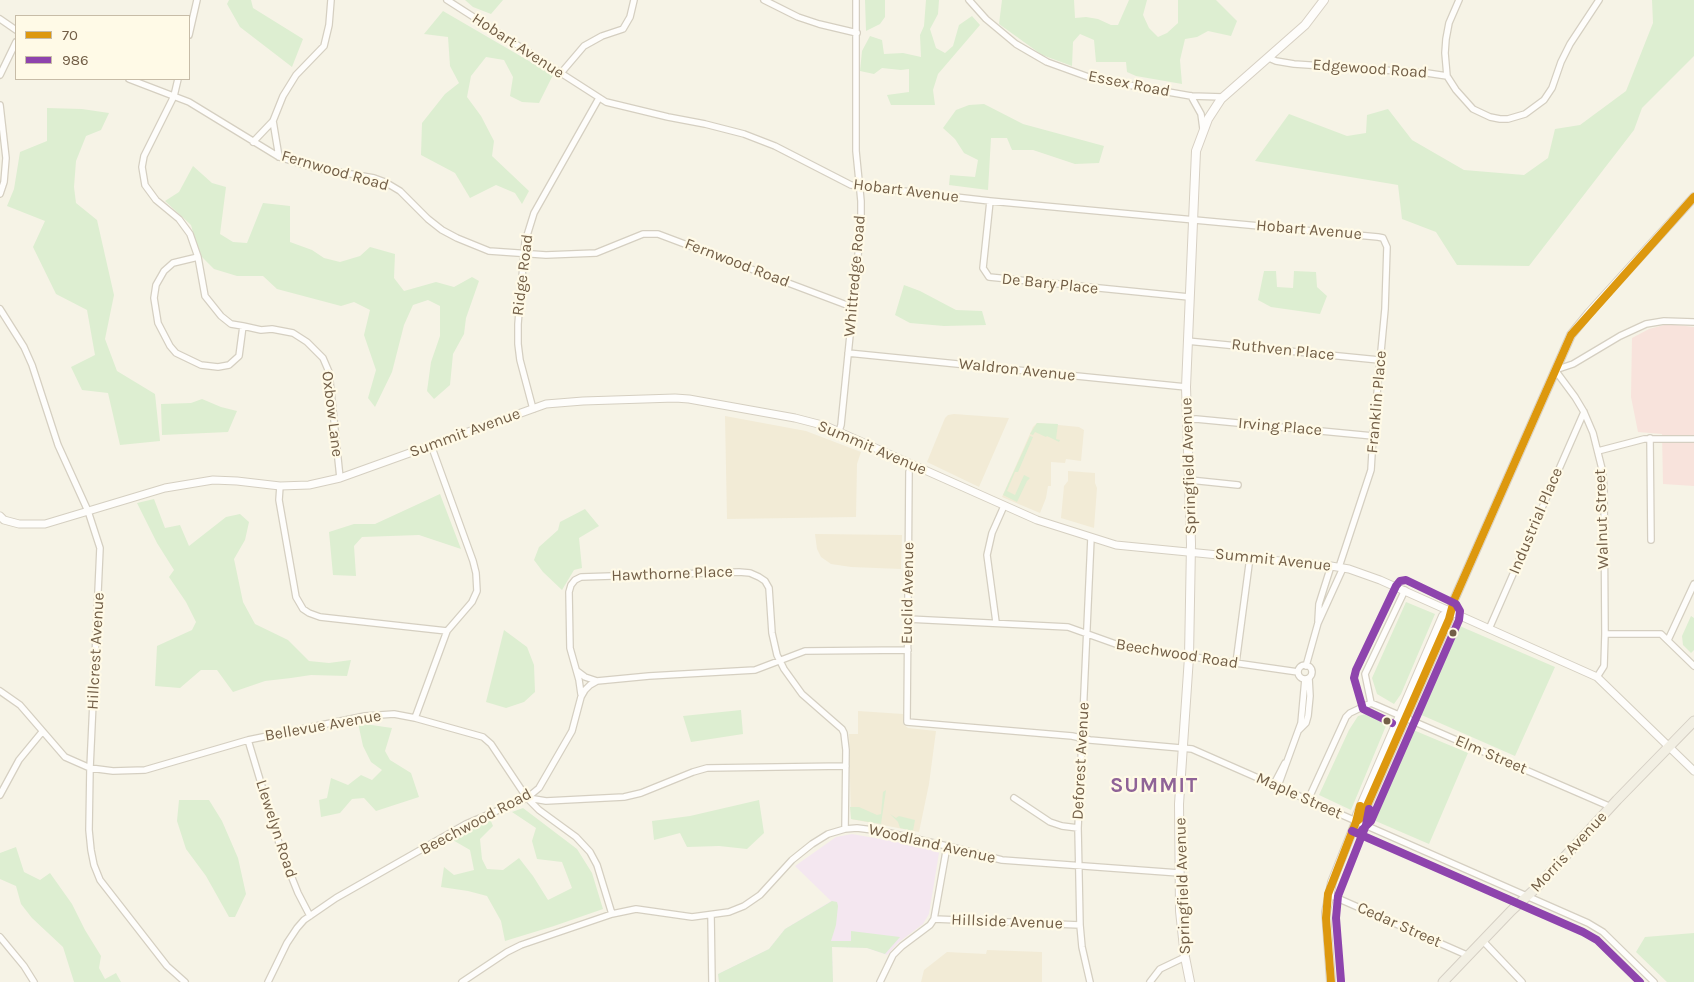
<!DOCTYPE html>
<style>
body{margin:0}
#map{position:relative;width:1694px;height:982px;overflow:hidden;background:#f6f3e6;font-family:Karla,sans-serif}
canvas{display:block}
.legend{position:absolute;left:15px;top:15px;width:175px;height:65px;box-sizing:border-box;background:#fffae7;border:1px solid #c7bca7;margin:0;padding:6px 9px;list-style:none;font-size:15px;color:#735f47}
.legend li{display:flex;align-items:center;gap:10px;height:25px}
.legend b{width:25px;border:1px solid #c7bca7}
</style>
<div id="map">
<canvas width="1694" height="982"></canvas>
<ul class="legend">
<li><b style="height:6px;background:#dd980e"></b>70</li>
<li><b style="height:6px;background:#8e44ad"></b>986</li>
</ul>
</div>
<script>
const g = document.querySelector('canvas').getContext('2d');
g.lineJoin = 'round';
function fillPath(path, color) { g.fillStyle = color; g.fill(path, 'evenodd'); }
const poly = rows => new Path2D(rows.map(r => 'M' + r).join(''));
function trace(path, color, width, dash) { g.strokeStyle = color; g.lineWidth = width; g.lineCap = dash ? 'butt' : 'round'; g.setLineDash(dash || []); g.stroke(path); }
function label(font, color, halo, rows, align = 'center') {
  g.font = font + ' Karla,sans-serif'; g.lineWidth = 4.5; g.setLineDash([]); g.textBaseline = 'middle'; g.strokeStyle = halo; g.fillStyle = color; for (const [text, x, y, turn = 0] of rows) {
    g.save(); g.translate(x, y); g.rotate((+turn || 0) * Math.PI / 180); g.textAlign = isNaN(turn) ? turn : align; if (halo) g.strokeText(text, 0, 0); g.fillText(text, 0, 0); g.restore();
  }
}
fillPath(poly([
 [954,414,1009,418,979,487,927,462,945,418,948,415],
 [725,416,806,431,861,452,857,464,856,517,727,519],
 [1037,423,1079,427,1084,430,1081,461,1066,459,1065,463,1051,462,1051,486,1048,486,1046,498,1040,513,1002,497,1033,427],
 [1068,471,1095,473,1095,483,1097,488,1094,528,1061,518,1064,486,1068,481],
 [815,534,902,535,901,569,851,567,831,564,821,557,817,549],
 [858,711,903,714,903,724,908,728,936,731,929,784,919,832,851,819,849,734,858,734],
 [987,950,1042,952,1042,982,921,982,924,970,947,952,986,954]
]), '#f2ebd6');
fillPath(poly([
 [852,834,935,849,939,853,929,914,923,924,899,942,887,955,867,948,832,947,833,982,719,982,718,974,769,949,785,929,831,901,795,866,836,837]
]), '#f4e7f0');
fillPath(poly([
 [1668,324,1694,327,1694,486,1663,484,1662,434,1638,432,1631,397,1632,338,1649,329]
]), '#f8e3dc');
fillPath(poly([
 [229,0,251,0,253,8,303,39,292,67,240,27,227,4],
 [465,0,503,0,491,14,473,7],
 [865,0,885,0,885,17,880,24,866,31],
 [926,0,939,0,938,14,930,29,936,48,945,53,953,46,959,25,972,16,980,25,938,74,933,90,935,105,891,105,887,95,909,92,909,69,901,70,882,68,874,74,860,71,862,51,870,36,882,40,884,54,903,53,921,57,920,35,924,26],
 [1002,0,1074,0,1075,18,1086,17,1098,19,1111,25,1118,25,1129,0,1147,0,1143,15,1149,28,1158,37,1167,33,1178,23,1178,0,1216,0,1237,21,1231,36,1208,31,1197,37,1185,39,1180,60,1182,84,1136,76,1127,72,1126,62,1096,62,1094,40,1080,34,1073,42,1072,66,1042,55,999,24],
 [1652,0,1694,0,1694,56,1642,108,1634,130,1529,266,1457,265,1436,232,1402,219,1398,185,1255,161,1289,114,1347,136,1366,133,1367,115,1388,109,1412,140,1464,170,1524,175,1548,158,1555,129,1580,125,1626,91,1653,23],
 [443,11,553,75,539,103,522,102,510,96,513,77,504,60,486,57,471,76,467,97,481,116,494,141,492,156,529,191,522,204,515,193,496,185,470,198,455,173,421,155,422,123,445,94,459,83,450,66,448,37,424,34],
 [984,104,1023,124,1104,146,1099,163,1075,164,1033,150,1012,150,1007,138,991,138,988,190,949,185,950,175,975,177,978,160,964,153,955,139,943,128,956,110,969,105],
 [47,108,82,109,109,113,101,130,86,136,76,161,74,187,76,203,97,220,114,295,105,339,117,371,155,394,160,441,120,445,108,393,82,390,71,367,95,355,87,310,56,294,33,247,45,221,7,206,14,189,20,152,47,141],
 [193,166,212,183,226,187,220,234,233,242,247,243,263,203,290,206,290,242,312,250,324,258,340,262,360,256,370,247,395,254,394,278,404,291,436,282,454,287,472,277,479,281,466,318,464,334,453,354,450,385,434,399,427,391,431,362,440,336,440,306,428,300,413,305,404,325,392,372,375,407,368,398,376,370,364,335,370,310,354,302,341,306,277,289,263,276,237,276,214,269,199,254,191,225,165,201,179,192],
 [1264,271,1276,271,1277,287,1293,288,1294,271,1316,272,1317,287,1327,296,1320,314,1271,307,1258,300],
 [904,285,920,291,956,310,982,311,986,325,944,326,910,323,895,315],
 [202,399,221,407,237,411,228,432,162,435,161,404,191,403],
 [1037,423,1058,424,1056,439,1060,440,1059,442,1047,436,1046,437,1035,432,1033,435,1030,434],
 [1030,436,1033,437,1018,472,1015,472,1007,491,1015,495,1024,475,1030,478,1027,481,1017,502,1003,495],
 [440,494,461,549,419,535,362,537,354,546,356,576,333,575,329,532,354,524,375,524],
 [154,499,165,528,180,525,189,546,226,517,240,514,249,522,245,540,234,559,243,602,255,624,288,640,309,661,329,663,351,660,347,676,311,675,291,678,265,681,233,692,217,670,201,670,180,688,155,686,157,646,192,630,196,622,186,602,169,577,174,570,157,543,137,503],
 [585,509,599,526,579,538,582,568,574,570,562,590,543,572,534,560,539,547,558,530,560,522],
 [1406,602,1435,614,1401,694,1394,704,1377,694,1372,678],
 [1691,616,1694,618,1694,650,1691,653,1683,645,1682,636],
 [1455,624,1555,667,1515,756,1417,713],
 [504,630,527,647,534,665,535,692,524,702,506,708,486,702],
 [741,710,743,734,691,742,683,716],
 [1370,713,1387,719,1388,721,1351,810,1319,795,1349,730,1358,716],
 [358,723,392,728,385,751,390,760,411,773,419,797,376,811,364,798,352,799,340,813,321,817,319,800,327,798,331,778,348,785,361,775,372,780,382,770,371,762,363,746],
 [1411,729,1468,753,1429,844,1371,819],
 [886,790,881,824,851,819,850,807,859,807,877,815,881,814,883,792],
 [179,800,209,800,222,821,238,858,246,894,235,917,229,917,206,876,186,849,177,821],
 [759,800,764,833,747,849,719,846,687,847,680,833,654,840,652,821,690,816],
 [523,808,577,849,592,873,603,909,554,926,505,941,501,921,487,896,468,891,441,887,444,867,454,875,474,870,470,850,451,839,490,819,493,826,480,839,482,859,487,869,503,870,519,858,533,876,548,900,572,888,562,862,537,859,532,841,536,828,512,812],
 [890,814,896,818,899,816,915,820,913,831,900,828,898,822],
 [16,847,24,872,40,880,50,873,72,904,85,930,101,956,99,968,105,979,116,973,121,982,74,982,63,947,32,918,21,904,16,886,0,879,0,853],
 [832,901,837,902,838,906,836,925,831,941,851,941,851,931,900,937,885,954,867,948,832,947,833,982,719,982,718,974,769,949,785,929],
 [1694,933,1694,982,1667,982,1636,952,1645,937]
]), '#ddeed1');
const minor = poly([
 [447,0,606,102,668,117,705,124,744,134,775,146,851,185,990,201,1378,237,1383,238,1387,247,1385,309,1373,436,1371,470,1339,567],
 [764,0,798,17,819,24,857,33],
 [969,0,986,19,1016,44,1047,62,1094,79,1191,96,1223,97],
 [0,19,16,30],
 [189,35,197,0],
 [1269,58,1276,61,1294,64,1427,73,1447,76,1456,90,1473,109,1490,117,1500,119,1508,119,1525,114,1544,100,1552,88,1561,62,1570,44,1599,0],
 [561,73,584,46,602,36,623,29,630,17,634,0],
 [0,75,16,42],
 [1447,76,1445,53,1446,39,1449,23,1459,0],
 [129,79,189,102,279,157,311,167,374,178,385,182,400,191,428,219,442,230,457,238,489,251,546,255,596,253,643,234,658,234,852,307],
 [178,79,174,96,144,156,142,167,145,185,156,200,179,219,190,234,198,257,205,296,221,316,231,324,243,326,261,330,272,329,293,333,307,342,323,358,329,372,340,478],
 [1191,96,1201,114,1203,129],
 [0,105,6,158,4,182,0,194],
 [273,121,279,157],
 [253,142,273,121,283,96,296,75,324,46,329,25,331,0],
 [990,201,983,268,989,277,1189,297],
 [198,257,173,263,164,271,156,285,154,298,158,323,170,346,176,353,201,365,218,367,229,365,239,356,243,326],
 [0,309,24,347,32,365,58,445,88,511,100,548,90,768,89,830,91,850,94,865,100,880,167,966,185,982],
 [1187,341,1379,360],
 [848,353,1186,387],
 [533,409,520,360,518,344,518,324,525,242,534,213,599,98],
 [1187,420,1196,419,1373,436],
 [839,431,841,425,861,225,861,201,856,151,856,0],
 [1650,438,1651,540],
 [1598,451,1644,439,1694,439],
 [911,465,909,472,907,722,1072,736,1090,740,1192,749,1588,923,1603,932,1654,982],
 [1190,480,1238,485],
 [280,486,279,500,296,597,303,609,309,613,320,617,447,631],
 [908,619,1068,627,1124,647,1298,672],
 [1318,621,1319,604,1331,566],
 [996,622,987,555,992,533,1004,506],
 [1489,629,1584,412],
 [1605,634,1661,634,1694,666],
 [1668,640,1694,584],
 [1236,663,1250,557],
 '1298 672a7 7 0 1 1 14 0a7 7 0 1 1-14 0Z',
 [1306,666,1318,623,1343,568],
 [577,671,585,677,597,681],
 [1597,677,1604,666,1605,634,1604,487,1602,469,1593,433,1584,412,1575,397,1555,370,1573,364,1620,336,1646,324,1664,321,1694,322],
 [0,691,20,705,65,757,90,768,113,771,145,770,248,740,365,716,394,714,415,718,483,737,491,744,527,798,539,810,576,837,590,852,597,865,612,914],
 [581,694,579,680,570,648,569,592,571,585,575,580,581,577,739,572,750,573,759,577,765,581,769,588,772,633,777,655,784,669,802,694,842,729,844,733,846,750,845,829],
 [1371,703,1611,807],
 [1371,703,1365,674,1405,590],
 [415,718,447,631,472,602,477,591,476,573,473,561,431,445],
 [1299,730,1306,723,1308,716,1310,696,1309,678],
 [248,740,282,853,298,893,310,916],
 [1274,784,1285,763],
 [1278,786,1301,723,1305,679],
 [0,795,19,760,42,732],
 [528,798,546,801,624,797,641,793,693,772,707,768,846,766],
 [1014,798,1050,822,1062,826,1078,828],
 [1308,800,1346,717,1350,713,1371,703],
 [1328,894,1469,956],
 [711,915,712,982],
 [934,919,1080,925],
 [0,937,24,966,34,982],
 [1483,941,1522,982],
 [268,982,287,943,297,928,304,920,336,898,466,824,527,798,539,788,572,731,581,697,585,690,590,685,597,681,649,676,755,670,805,651,908,650],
 [462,982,507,952,521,945,612,914,636,909,692,917,729,912,744,906,760,895,792,860,812,844,828,834,845,829,857,828,881,831,947,846,1002,860,1179,873],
 [880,982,893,955,902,946,930,925,934,919,947,846],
 [1090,982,1082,947,1080,925,1078,828,1091,538],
 [1150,982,1160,969,1185,957]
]);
const tertiary = poly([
 [0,516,4,520,19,524,45,524,165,488,213,480,237,481,280,486,309,485,340,478,546,404,583,401,675,398,689,399,795,418,826,426,1037,520,1116,545,1331,566,1349,569,1380,580,1597,677,1694,771]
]);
const secondary = poly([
 [1356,822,1362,817,1449,619,1450,612,1454,600,1571,335,1589,313,1694,197],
 [1190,982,1185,957,1180,911,1179,804,1189,657,1191,544,1186,387,1196,151,1208,119,1221,99,1305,25,1324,0],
 [1331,982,1326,912,1332,882,1356,822,1357,815,1443,616,1450,612]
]);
const primary = poly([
 [1443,982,1511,911,1535,889,1617,800,1694,721]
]);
trace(minor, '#d5cfc1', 8);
trace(tertiary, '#d5cfc1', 9);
trace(secondary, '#d7d0c3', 10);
trace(primary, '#d5cfc4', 11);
trace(minor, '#fefdfb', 5.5);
trace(tertiary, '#fefdfb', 7);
trace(secondary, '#fefdfb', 8);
trace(primary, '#f2efe3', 9);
trace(poly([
 [1356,822,1362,817,1449,619,1454,600,1571,335,1694,197],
 [1331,982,1326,918,1328,894,1356,822,1360,806]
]), '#dd980e', 8);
trace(poly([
 [1362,830,1371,821,1459,620,1460,611,1456,604,1406,580,1400,581,1396,586,1356,670,1354,678,1363,709,1392,723],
 [1352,831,1583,932,1597,940,1640,982],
 [1341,981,1336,918,1338,896,1366,825,1369,809]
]), '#8e44ad', 8);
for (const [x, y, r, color] of [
 [1453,633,4.5,"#735f47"],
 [1387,721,4.5,"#735f47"]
]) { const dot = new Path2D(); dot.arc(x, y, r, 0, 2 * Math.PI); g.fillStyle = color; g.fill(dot); trace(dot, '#fffae7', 2); }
label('16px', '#735f47', '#fffae7', [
 ["Hobart Avenue",518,46,33],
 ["Edgewood Road",1370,69,4],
 ["Essex Road",1129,84,11],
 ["Fernwood Road",335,171,16],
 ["Hobart Avenue",906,191,7],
 ["Hobart Avenue",1309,230,5],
 ["Fernwood Road",737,263,21],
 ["Ridge Road",523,275,-83],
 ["Whittredge Road",855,276,-85],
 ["De Bary Place",1050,284,6],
 ["Ruthven Place",1283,350,6],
 ["Waldron Avenue",1017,370,6],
 ["Franklin Place",1377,402,-85],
 ["Oxbow Lane",332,414,83],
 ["Irving Place",1280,427,5],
 ["Summit Avenue",465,433,-20],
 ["Summit Avenue",872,448,23],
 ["Springfield Avenue",1189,466,-92],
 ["Walnut Street",1602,519,-92],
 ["Industrial Place",1536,521,-67],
 ["Summit Avenue",1273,560,6],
 ["Hawthorne Place",672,574,-2],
 ["Euclid Avenue",908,593,-89],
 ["Hillcrest Avenue",96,651,-87],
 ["Beechwood Road",1177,654,9],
 ["Bellevue Avenue",323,726,-10],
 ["Elm Street",1491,755,23],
 ["Deforest Avenue",1081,761,-87],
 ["Maple Street",1299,796,24],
 ["Beechwood Road",476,822,-28],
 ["Llewelyn Road",276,829,72],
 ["Woodland Avenue",932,844,13],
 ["Morris Avenue",1569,852,-47],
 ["Springfield Avenue",1183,886,-92],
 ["Hillside Avenue",1007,922,2],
 ["Cedar Street",1399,925,24]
]);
g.letterSpacing = '1px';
label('bold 21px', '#8f6397', '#fffae7', [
 ["SUMMIT",1154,786]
]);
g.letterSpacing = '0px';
</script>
